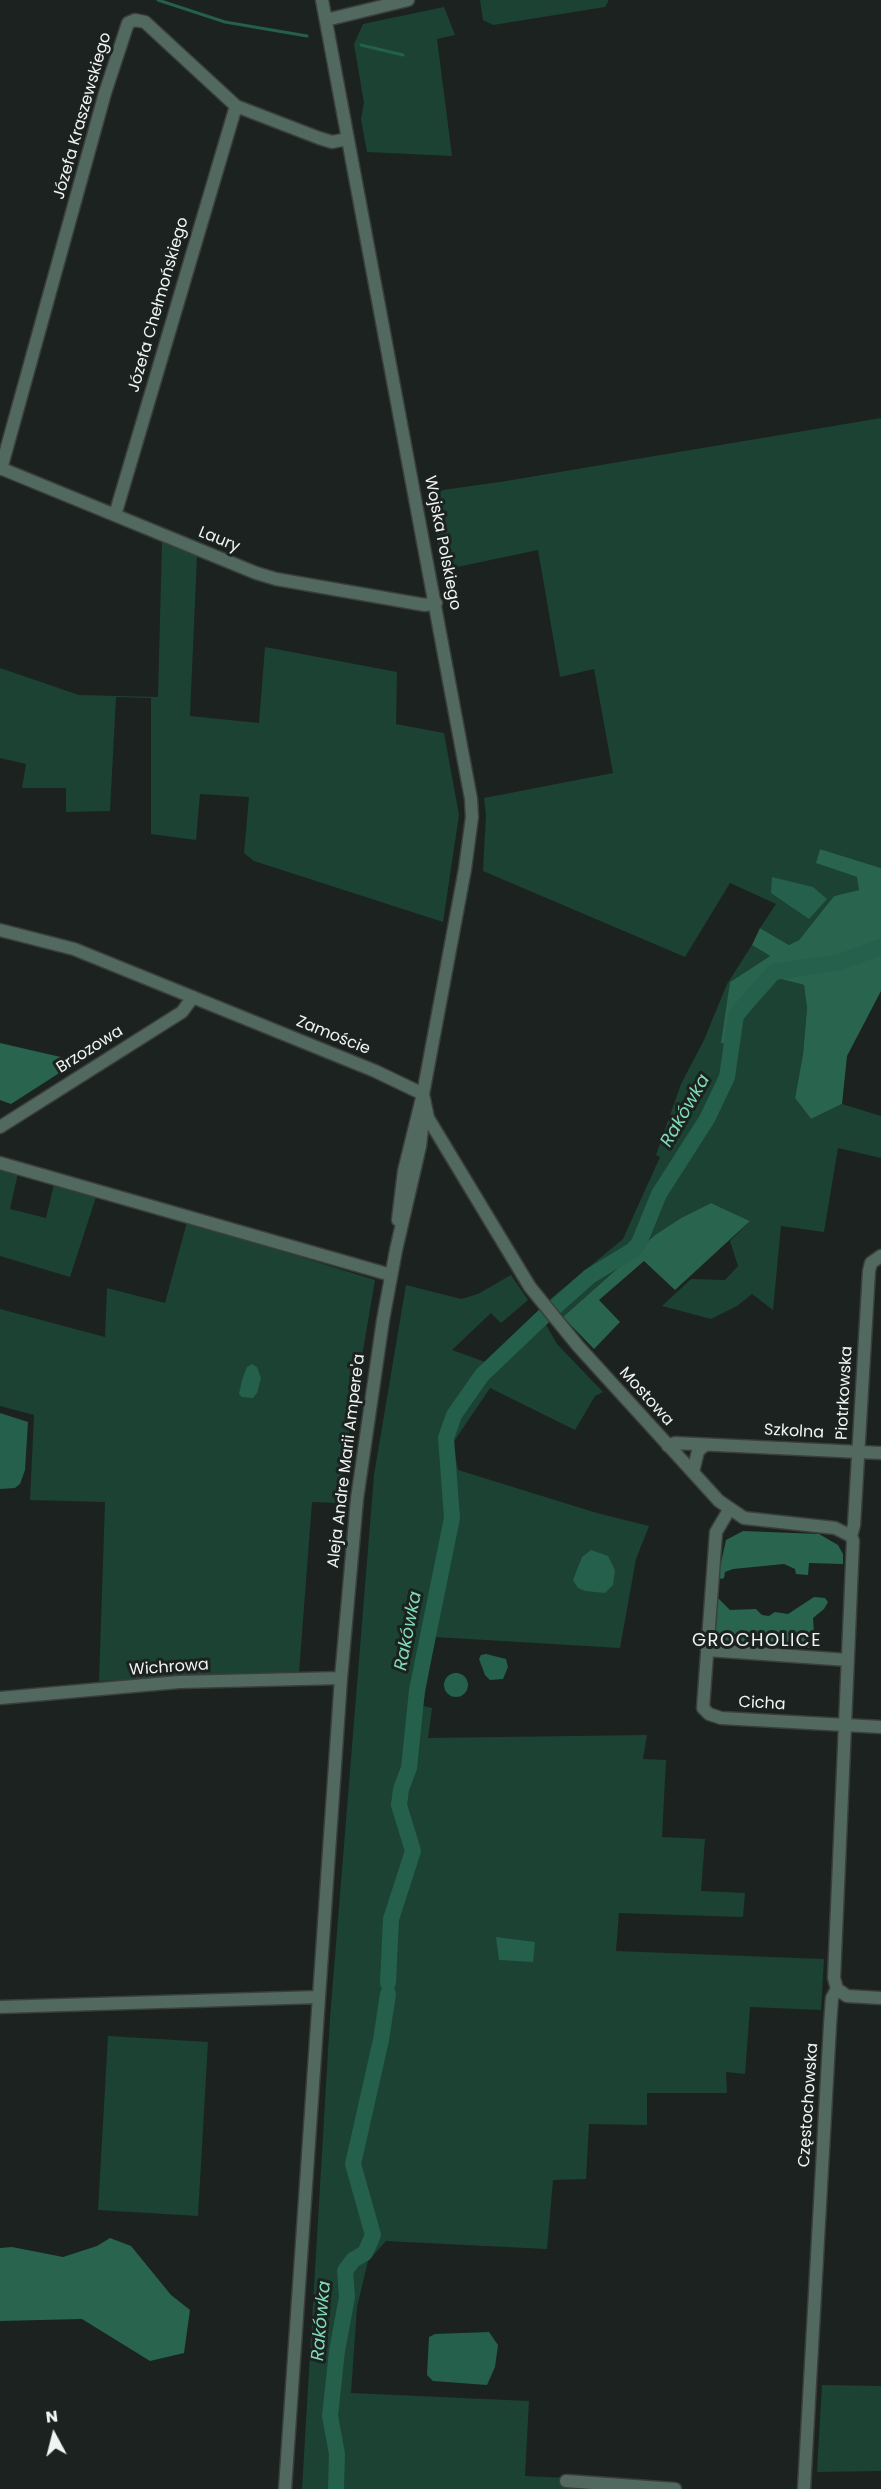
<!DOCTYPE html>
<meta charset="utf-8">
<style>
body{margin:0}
#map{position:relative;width:881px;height:2489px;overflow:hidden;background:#1c2220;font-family:Poppins,sans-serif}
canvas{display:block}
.north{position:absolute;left:24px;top:2405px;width:60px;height:60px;-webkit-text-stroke:4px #1c2220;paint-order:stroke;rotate:353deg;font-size:16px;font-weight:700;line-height:24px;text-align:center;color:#f0f4f2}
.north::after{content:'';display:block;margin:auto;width:21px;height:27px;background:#f0f4f2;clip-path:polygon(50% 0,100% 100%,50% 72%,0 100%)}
</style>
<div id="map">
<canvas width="881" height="2489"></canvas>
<div class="north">N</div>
</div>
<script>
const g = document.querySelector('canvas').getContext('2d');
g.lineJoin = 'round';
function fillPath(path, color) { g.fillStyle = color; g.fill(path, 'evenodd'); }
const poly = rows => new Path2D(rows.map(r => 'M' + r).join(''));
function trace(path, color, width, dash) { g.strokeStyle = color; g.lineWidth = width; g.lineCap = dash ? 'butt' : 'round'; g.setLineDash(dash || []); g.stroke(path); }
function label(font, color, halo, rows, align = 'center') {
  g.font = font + ' Poppins,sans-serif'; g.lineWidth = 6; g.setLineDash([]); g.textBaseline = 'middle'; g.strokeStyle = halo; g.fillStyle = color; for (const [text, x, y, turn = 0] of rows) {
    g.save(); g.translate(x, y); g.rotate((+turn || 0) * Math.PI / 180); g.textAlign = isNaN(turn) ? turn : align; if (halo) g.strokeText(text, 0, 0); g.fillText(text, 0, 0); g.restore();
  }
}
fillPath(poly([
 [480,0,608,0,608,2,605,7,493,25,483,20],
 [444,7,455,35,437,39,452,156,367,152,361,119,364,103,354,44,363,24],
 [881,418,881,868,820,849,817,863,858,877,860,890,834,896,799,940,789,945,760,928,776,904,730,883,685,957,483,871,486,815,484,798,613,773,594,669,560,677,538,550,443,570,428,492,500,482],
 [162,542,197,555,190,716,259,723,265,647,397,672,396,724,444,733,459,815,443,922,254,861,244,853,249,797,200,794,196,840,151,834,151,698,116,697,110,811,66,812,66,788,22,788,26,764,0,758,0,668,79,695,158,697],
 [752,945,770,956,730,982,727,1008,738,1046,742,1021,777,978,804,985,807,1008,803,1054,795,1098,811,1119,842,1104,881,1116,881,1158,838,1148,824,1232,781,1226,773,1310,752,1294,737,1306,711,1319,662,1306,691,1279,725,1280,738,1266,730,1241,750,1221,711,1203,681,1218,655,1235,563,1317,549,1300,623,1239,660,1157,656,1155,681,1084,704,1040,727,984],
 [0,1169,18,1173,10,1209,46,1218,55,1180,97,1194,70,1277,0,1256],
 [187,1222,375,1280,337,1503,312,1502,299,1673,99,1681,105,1502,30,1500,34,1415,0,1406,0,1309,105,1337,107,1288,165,1303],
 [511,1275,528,1300,501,1323,491,1313,452,1350,499,1367,545,1323,557,1344,603,1392,595,1396,575,1430,490,1388,453,1443,458,1470,597,1513,649,1526,636,1559,620,1648,435,1637,423,1706,432,1708,428,1738,647,1735,643,1759,666,1760,662,1837,705,1839,701,1891,745,1893,743,1917,619,1913,616,1951,824,1959,821,2010,750,2007,745,2074,726,2072,727,2093,647,2093,647,2125,589,2124,586,2179,553,2180,547,2249,386,2241,368,2261,357,2307,351,2393,529,2401,525,2476,631,2481,631,2489,302,2489,330,2018,374,1475,406,1285,461,1299,478,1294],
 [108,2036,208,2042,198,2216,98,2210],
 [822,2385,881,2386,881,2471,817,2472]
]), '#1c4234');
fillPath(poly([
 [820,849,881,868,881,991,847,1056,842,1104,811,1119,795,1098,803,1054,807,1008,804,985,777,978,742,1021,738,1046,721,1043,730,982,770,956,752,945,760,928,789,945,799,940,834,896,859,890,857,877,816,863],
 [0,1043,78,1061,11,1104,0,1100],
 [711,1203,750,1221,675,1290,644,1261,599,1300,620,1322,594,1349,563,1317,655,1235,681,1218],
 [743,1531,819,1534,838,1545,843,1554,843,1564,809,1563,808,1575,796,1574,795,1569,784,1564,733,1569,725,1572,724,1578,721,1579,718,1576,726,1540],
 [814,1597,825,1598,828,1602,824,1609,813,1618,814,1634,809,1648,733,1642,717,1638,714,1621,715,1602,718,1598,730,1610,756,1609,762,1615,769,1616,775,1612,788,1614],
 [110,2238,131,2246,171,2295,190,2310,184,2353,150,2361,82,2319,0,2321,0,2248,12,2247,63,2257,97,2246]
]), '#29644f');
fillPath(poly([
 [772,877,813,887,827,899,809,919,771,893],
 [252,1364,257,1367,261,1378,257,1393,253,1398,242,1397,239,1394,242,1380,247,1367],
 [0,1413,28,1422,25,1470,20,1484,15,1488,0,1489],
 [591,1550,608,1556,615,1570,613,1585,605,1593,585,1591,578,1588,573,1580,582,1557],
 [486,1654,506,1659,508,1667,503,1679,490,1680,485,1675,479,1659,481,1655],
 '444 1685a12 12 0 1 1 24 0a12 12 0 1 1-24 0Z',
 [496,1937,535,1942,533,1962,499,1960],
 [489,2332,498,2345,495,2367,487,2385,433,2381,427,2375,429,2337,435,2334]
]), '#24604b');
trace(poly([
 [158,0,225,22,307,36],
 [361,45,403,55]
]), '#24604b', 3);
trace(poly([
 [555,1307,590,1276,633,1250,639,1243,659,1194,707,1119,727,1077,736,1015,774,972,840,962,881,947],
 [388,1983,391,1919,413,1851,399,1805,401,1789,409,1768,417,1690,452,1518,446,1438,454,1415,482,1375,544,1316],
 [336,2489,337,2454,330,2416,337,2351,347,2297,345,2271,353,2260,365,2253,373,2235,353,2164,381,2040,388,1994]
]), '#24604b', 16);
const minor = poly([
 [322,0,471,799,472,817,465,869,423,1094,404,1171,398,1220],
 [326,20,408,0],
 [0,468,256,573,276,579,425,605,436,603],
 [1,469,105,93,128,23,135,20,145,22,236,106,319,138,332,142,347,139],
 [115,515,236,106],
 [0,930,74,949,375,1071,423,1094],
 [423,1094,428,1118,530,1287,578,1346,719,1501,744,1518,835,1528,851,1536,853,1541,834,1978,837,1989,832,1998,830,2025,804,2489],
 [0,1127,182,1012,193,997],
 [0,1163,391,1275],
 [668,1446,675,1443,881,1453],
 [693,1472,698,1451,705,1445],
 [729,1510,716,1532,703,1708,709,1714,721,1718,881,1727],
 [851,1536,854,1525,869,1271,871,1263,881,1256],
 [707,1650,848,1660],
 [0,1698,179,1682,341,1678],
 [837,1989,847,1996,881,1998],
 [0,2007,319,1997],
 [566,2481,675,2489],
 [285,2489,341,1678,357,1499,383,1320,396,1250,420,1146,424,1110]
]);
trace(minor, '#3a3f3d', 15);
trace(minor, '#526960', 12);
label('16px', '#f0f4f2', '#1c2220', [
 ["Józefa Kraszewskiego",83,116,-74],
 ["Józefa Chełmońskiego",159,305,-74],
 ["Laury",219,540,22],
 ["Wojska Polskiego",442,543,79],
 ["Zamoście",333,1036,22],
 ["Brzozowa",90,1050,-32],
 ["Piotrkowska",845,1393,-87],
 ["Mostowa",646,1397,48],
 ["Szkolna",794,1432,3],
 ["Aleja Andre Marii Ampere'a",347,1461,-83],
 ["Wichrowa",169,1668,-4],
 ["Cicha",762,1704,3],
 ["Częstochowska",809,2105,-86]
]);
label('italic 18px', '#80dbb9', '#1c2220', [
 ["Rakówka",686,1111,-60],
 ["Rakówka",409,1631,-79],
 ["Rakówka",322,2321,-85]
]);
g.letterSpacing = '1.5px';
label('18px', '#f0f4f2', '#1c2220', [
 ["GROCHOLICE",757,1641]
]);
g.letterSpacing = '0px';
</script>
